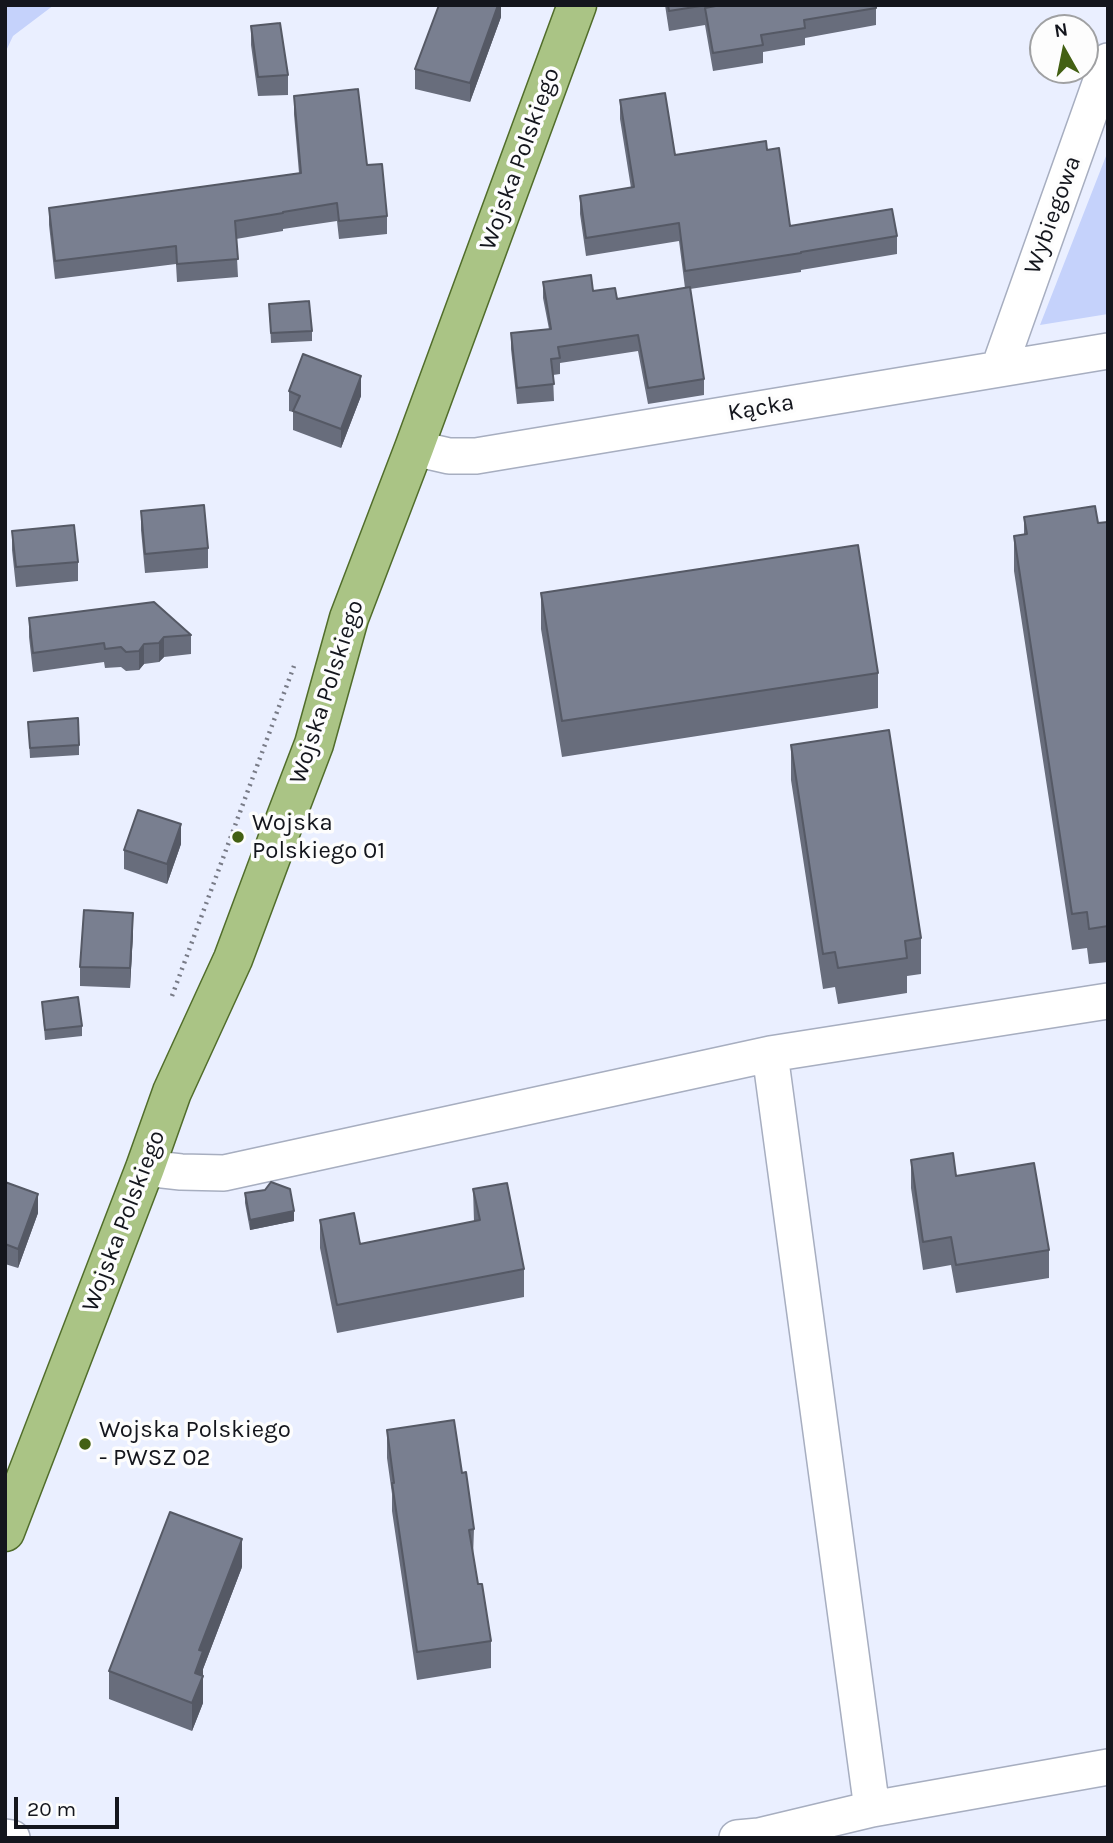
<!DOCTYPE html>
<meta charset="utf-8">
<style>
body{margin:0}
#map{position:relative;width:1113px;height:1843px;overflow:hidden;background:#eaefff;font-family:Karla,sans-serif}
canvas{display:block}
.frame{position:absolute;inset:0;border:7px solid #14161d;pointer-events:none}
.north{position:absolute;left:1029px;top:14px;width:70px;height:70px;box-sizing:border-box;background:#fdfdfd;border:2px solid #a0a1a3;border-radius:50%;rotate:351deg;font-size:19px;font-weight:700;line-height:28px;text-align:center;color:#14161d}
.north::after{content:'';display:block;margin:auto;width:24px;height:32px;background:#436013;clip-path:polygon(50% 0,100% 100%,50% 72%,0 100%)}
.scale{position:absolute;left:14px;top:1797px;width:105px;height:32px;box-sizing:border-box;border:4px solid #14161d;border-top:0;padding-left:9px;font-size:21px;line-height:24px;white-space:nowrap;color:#14161d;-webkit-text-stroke:5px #fdfdfd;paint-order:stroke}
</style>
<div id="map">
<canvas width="1113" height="1843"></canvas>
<div class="frame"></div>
<div class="north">N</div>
<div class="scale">20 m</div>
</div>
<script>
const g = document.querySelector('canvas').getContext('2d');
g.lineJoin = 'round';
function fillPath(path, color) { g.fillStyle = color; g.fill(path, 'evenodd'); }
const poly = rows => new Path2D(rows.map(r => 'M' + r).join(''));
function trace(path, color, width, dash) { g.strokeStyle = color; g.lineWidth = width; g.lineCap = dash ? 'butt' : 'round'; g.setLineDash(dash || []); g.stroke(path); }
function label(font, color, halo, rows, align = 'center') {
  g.font = font + ' Karla,sans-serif'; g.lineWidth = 7; g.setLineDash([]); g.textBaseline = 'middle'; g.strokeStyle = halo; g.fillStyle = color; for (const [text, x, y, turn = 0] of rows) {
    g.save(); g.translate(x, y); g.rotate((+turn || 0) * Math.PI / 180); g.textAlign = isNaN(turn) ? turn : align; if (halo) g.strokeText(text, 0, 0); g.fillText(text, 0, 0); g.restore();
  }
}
fillPath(poly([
 [5,5,54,5,13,36,5,53],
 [1108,151,1108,314,1040,325]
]), '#c5d2fb');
const minor = poly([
 [999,368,1108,61],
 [414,448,449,456,476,456,1108,351],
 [770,1054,872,1809],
 [145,1168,181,1172,224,1173,770,1054,1108,1001],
 [5,1837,12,1838],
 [737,1838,759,1836,872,1809,1108,1767]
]);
const major = poly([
 [5,1532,145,1168,172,1092,233,959,280,833,314,744,349,618,414,448,577,5]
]);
trace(minor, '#a7aec0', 38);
trace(major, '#516d2b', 41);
trace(poly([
 [172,996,294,666]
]), '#787b87', 4.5, [2, 5]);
trace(minor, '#fff', 35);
trace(major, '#aac485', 38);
fillPath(poly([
 [501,5,501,17,470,102,415,89,415,69],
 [665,5,876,5,876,25,805,38,805,45,763,52,763,63,713,71,705,25,669,31],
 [251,26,288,75,288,95,258,96,251,45],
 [294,96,367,165,387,216,387,234,339,239,337,221,283,229,283,231,236,239,238,277,177,282,176,264,55,279,49,225,49,208,299,173,294,114],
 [620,100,675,155,767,150,790,226,897,236,897,254,801,270,801,272,690,289,704,379,704,395,648,404,638,351,560,363,560,374,553,375,554,401,517,404,511,349,511,333,549,329,543,298,543,282,593,291,617,299,685,288,679,241,586,256,580,214,580,196,631,188,620,119],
 [269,304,312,331,312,341,271,343],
 [289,391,361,396,341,448,293,430,293,412,289,411],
 [141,511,208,548,208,568,145,573,141,530],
 [1024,517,1098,523,1108,522,1108,962,1089,964,1087,948,1072,950,1014,571,1014,536,1024,534],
 [12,531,78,562,78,581,16,587,12,550],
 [541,593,878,673,878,708,562,757,541,629],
 [29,618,191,635,191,654,164,657,159,662,144,664,139,670,126,671,121,667,105,668,104,662,33,672,29,637],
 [28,722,79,745,79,755,30,758],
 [791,745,921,938,921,974,907,976,907,993,838,1004,835,987,823,989,791,780],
 [181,844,167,884,124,869,124,850],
 [133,933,130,988,80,986,80,967],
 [42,1002,82,1026,82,1036,45,1040],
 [911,1160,956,1176,1049,1250,1049,1278,956,1293,951,1265,923,1270,911,1188],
 [5,1182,38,1213,18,1268,5,1264],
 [473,1189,524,1269,524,1297,337,1333,320,1248,320,1220,360,1244,474,1222],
 [245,1193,294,1221,250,1230,245,1203],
 [387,1430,462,1473,474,1529,473,1557,478,1584,491,1641,491,1668,417,1680,392,1511,392,1494,387,1458],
 [242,1567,203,1669,203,1703,192,1731,109,1699,109,1671]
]), '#686d7c');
fillPath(poly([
 [498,5,501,5,501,17,470,102,470,83],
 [361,376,361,396,341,448,341,429],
 [164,637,164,657,159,662,159,643],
 [144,644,144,664,139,670,139,651],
 [181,824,181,844,167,884,167,864],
 [133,913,133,933,130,988,130,968],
 [38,1194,38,1213,18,1268,18,1249],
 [294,1211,294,1221,250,1230,250,1220],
 [242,1539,242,1567,203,1669,203,1703,192,1731,192,1703,195,1673,199,1650]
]), '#555965');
const building = poly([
 [439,5,498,5,470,83,415,69,439,5],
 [668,5,707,5,669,11,668,5],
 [721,5,876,5,876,8,804,20,805,28,761,35,763,45,713,53,705,8,721,5],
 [280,23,288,75,258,77,251,26,280,23],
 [358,89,367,165,382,164,387,216,339,221,337,203,283,212,283,213,235,221,238,259,177,264,176,246,55,261,49,208,301,173,294,96,358,89],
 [665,93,675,155,766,141,767,150,779,148,790,226,892,209,897,236,801,252,801,253,685,271,679,223,586,238,580,196,634,187,620,100,665,93],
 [591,275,593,291,615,288,617,299,690,287,704,379,648,388,638,335,558,347,560,358,551,359,554,384,517,388,511,333,551,329,543,282,591,275],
 [309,301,312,331,271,333,269,304,309,301],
 [303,354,361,376,341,429,293,411,300,396,289,391,303,354],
 [204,505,208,548,145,554,141,511,204,505],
 [1095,506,1098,523,1108,522,1108,926,1089,929,1087,912,1072,914,1014,536,1027,534,1024,517,1095,506],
 [74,525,78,562,16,567,12,531,74,525],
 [858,545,878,673,562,721,541,593,858,545],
 [154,602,191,635,164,637,159,643,144,644,139,651,126,652,121,647,105,649,104,643,33,653,29,618,154,602],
 [78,718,79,745,30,748,28,722,78,718],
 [889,730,921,938,905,941,907,958,838,968,835,952,823,954,791,745,889,730],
 [138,810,181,824,167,864,124,850,138,810],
 [84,910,133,913,130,968,80,967,84,910],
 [78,997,82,1026,45,1030,42,1002,78,997],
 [953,1153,956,1176,1034,1163,1049,1250,956,1265,951,1237,923,1242,911,1160,953,1153],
 [5,1182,38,1194,18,1249,5,1244,5,1182],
 [271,1182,290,1189,294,1211,250,1220,245,1193,265,1190,271,1182],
 [507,1183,524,1269,337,1305,320,1220,354,1213,360,1244,480,1220,473,1189,507,1183],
 [454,1420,462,1473,466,1472,474,1529,469,1530,478,1584,482,1584,491,1641,417,1652,392,1483,394,1483,387,1430,454,1420],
 [170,1512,242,1539,199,1650,203,1651,195,1673,203,1676,192,1703,109,1671,170,1512]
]);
fillPath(building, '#797f90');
trace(building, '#555965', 2);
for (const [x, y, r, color] of [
 [238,837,7,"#436013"],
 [85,1444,7,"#436013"]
]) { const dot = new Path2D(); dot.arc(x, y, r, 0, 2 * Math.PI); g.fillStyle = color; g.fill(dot); trace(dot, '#fdfdfd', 2.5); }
label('24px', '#14161d', '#fdfdfd', [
 ["Wojska Polskiego",520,159,-70],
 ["Wybiegowa",1053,215,-70],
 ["Kącka",761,408,-10],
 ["Wojska Polskiego",327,692,-72],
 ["Wojska Polskiego",124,1221,-69]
]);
label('24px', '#14161d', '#fdfdfd', [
 ["Wojska",252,823],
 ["Polskiego 01",252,851],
 ["Wojska Polskiego",99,1430],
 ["- PWSZ 02",99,1458]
], 'left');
</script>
